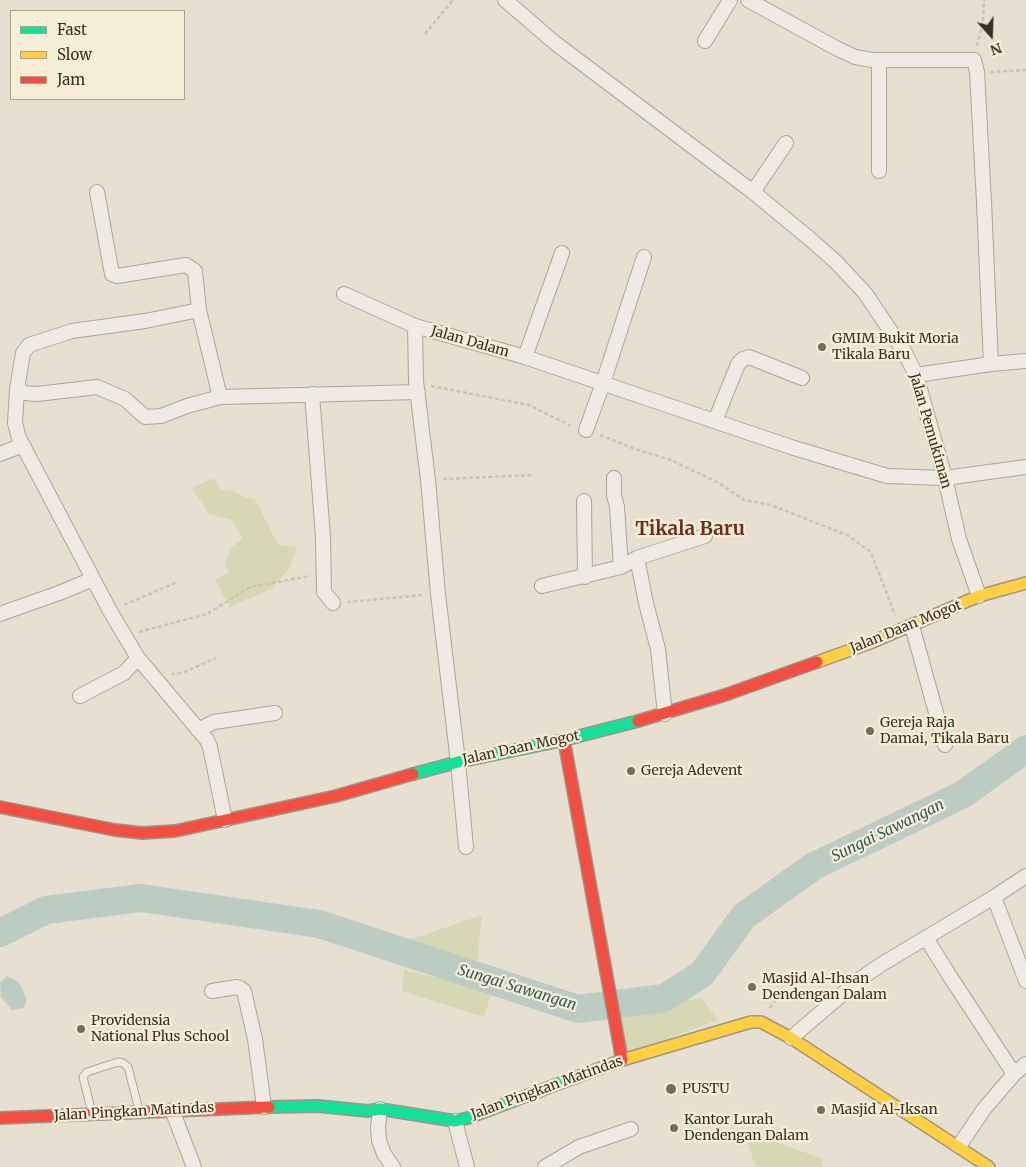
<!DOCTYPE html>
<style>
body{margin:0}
#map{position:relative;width:1026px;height:1167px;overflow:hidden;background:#e7e0d1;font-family:Merriweather,serif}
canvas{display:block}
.legend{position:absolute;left:10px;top:10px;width:175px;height:90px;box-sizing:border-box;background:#f7eed8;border:1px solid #ada18e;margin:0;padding:6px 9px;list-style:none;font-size:15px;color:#3d2e20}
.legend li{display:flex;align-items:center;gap:10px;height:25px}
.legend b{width:25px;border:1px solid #ada18e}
.north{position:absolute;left:966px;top:10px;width:50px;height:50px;-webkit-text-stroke:4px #f7eed8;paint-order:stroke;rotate:160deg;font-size:14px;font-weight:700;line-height:20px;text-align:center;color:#3d2e20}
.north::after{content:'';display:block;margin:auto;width:18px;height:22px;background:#3d2e20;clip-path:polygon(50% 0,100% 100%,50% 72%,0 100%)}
</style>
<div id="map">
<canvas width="1026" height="1167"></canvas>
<ul class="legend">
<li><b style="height:6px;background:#16e098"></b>Fast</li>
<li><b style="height:6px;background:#ffcf43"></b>Slow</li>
<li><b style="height:6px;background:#f24e42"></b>Jam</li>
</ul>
<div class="north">N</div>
</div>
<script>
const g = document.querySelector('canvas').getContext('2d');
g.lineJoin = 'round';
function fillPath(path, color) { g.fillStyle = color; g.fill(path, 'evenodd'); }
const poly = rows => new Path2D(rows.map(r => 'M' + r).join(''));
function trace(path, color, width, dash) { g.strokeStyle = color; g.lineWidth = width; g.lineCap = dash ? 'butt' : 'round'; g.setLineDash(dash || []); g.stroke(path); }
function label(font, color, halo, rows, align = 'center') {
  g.font = font + ' Merriweather,serif'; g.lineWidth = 4.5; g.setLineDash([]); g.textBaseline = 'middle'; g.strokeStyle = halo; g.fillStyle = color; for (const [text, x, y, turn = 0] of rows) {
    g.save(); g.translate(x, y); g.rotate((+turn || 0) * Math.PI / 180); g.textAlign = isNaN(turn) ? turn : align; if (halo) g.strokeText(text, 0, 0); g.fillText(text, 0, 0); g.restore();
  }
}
fillPath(poly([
 [214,478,220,489,232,491,245,497,255,499,278,545,297,547,289,569,271,589,230,607,215,580,229,573,225,565,231,547,243,539,232,520,209,514,192,488],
 [482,915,477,966,403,942],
 [404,970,492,991,484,1017,402,991],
 [702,998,718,1020,627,1053,620,1011],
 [743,1131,821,1158,823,1167,756,1167]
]), '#d6d7b3');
fillPath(poly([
 [7,976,19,982,27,1000,24,1008,12,1010,1,997,0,983]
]), '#bcccc2');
trace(poly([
 [0,933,46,910,141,898,319,924,578,1009,664,998,702,974,744,916,814,866,962,795,1026,749]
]), '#bcccc2', 28);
const lane = poly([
 [92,1113,83,1077,87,1072,118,1062,123,1063,128,1067,139,1110]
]);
const street = poly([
 [505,0,555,43,753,192,810,239,836,262,865,293,904,351,916,375,945,478,959,539,979,596],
 [748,0,836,48,855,57,872,60,974,60,977,72,984,202,991,364,1026,361],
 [705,41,730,0],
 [879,171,879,60],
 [97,192,112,274,117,276,186,265,195,271,199,310,220,397],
 [753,192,786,143],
 [344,294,415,326],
 [199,310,145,321,72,331,29,345,23,353,17,389,15,423,19,438,110,611,138,658,207,740,210,747,225,820],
 [525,357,562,253],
 [916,375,991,364],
 [17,389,25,393,37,394,97,387,125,399,145,417,161,416,187,406,220,397,418,392],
 [312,394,323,537,324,592,333,603],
 [715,421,738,364,743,359,749,357,802,378],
 [586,430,603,383,644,257],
 [0,454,23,445],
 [614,478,614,495,617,507,621,567],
 [584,501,585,577],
 [637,558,646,603,658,649,665,714],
 [542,586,621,567,637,558,705,536],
 [0,614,59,593,93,579],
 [912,626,945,745],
 [80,696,124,673,138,658],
 [198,730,214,722,275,713],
 [466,847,458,762,438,594,428,480,416,381,415,326,525,357,791,447,887,476,945,478,1026,467],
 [994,897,1026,981],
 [926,938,951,978,1014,1074],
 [212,991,237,987,240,988,244,991,255,1039,264,1107],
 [791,1038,860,979,882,964,994,897,1026,876],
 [380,1109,378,1128,379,1140,384,1154,393,1167],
 [172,1110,194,1167],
 [455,1121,467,1167],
 [959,1146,984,1109,1014,1074,1026,1064],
 [545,1167,579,1147,631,1129]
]);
const fast = poly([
 [413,774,458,762,564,740,638,721],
 [269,1107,318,1106,368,1111,380,1109,455,1121,468,1118,574,1078]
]);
const slow = poly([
 [817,662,870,643,979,596,1026,583],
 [574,1078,622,1060,751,1022,761,1022,791,1038,989,1167]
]);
const jam = poly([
 [638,721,725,695,817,662],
 [564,740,622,1060],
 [0,807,115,830,142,833,175,831,336,796,413,774],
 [0,1118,269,1107]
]);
trace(lane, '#ada599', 9);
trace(street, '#ada599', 16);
trace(fast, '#9c958a', 14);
trace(slow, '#9c958a', 14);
trace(jam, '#9c958a', 14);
trace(poly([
 [425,34,453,0],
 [977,46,983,21,984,0],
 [990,72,1026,70],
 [431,386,529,405,573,427],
 [600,435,635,449,671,460,719,483,744,500,771,505,847,535,871,552,895,615],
 [443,479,534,475],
 [347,602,424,595],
 [124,605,177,582],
 [139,632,207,614,250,587,310,576],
 [171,674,182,673,216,658],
 [770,1008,781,992,785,976]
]), '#c8c2b9', 2.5, [4, 2.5]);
trace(lane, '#efebe3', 7);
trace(street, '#efebe3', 14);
trace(fast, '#16e098', 11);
trace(slow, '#ffcf43', 11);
trace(jam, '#f24e42', 11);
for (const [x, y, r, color] of [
 [822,347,5,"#786c5e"],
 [870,731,5,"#786c5e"],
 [631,771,5,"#786c5e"],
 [752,987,5,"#786c5e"],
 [81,1029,5,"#786c5e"],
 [671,1089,6,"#786c5e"],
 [821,1110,5,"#786c5e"],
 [674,1128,5,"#786c5e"]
]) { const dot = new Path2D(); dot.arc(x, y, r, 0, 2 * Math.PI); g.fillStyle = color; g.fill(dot); trace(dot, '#f7eed8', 2); }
label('14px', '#3d2e20', '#f7eed8', [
 ["GMIM Bukit Moria",832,339],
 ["Tikala Baru",832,355],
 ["Gereja Raja",880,723],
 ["Damai, Tikala Baru",880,739],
 ["Gereja Adevent",641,771],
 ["Masjid Al-Ihsan",762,979],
 ["Dendengan Dalam",762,995],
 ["Providensia",91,1021],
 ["National Plus School",91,1037],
 ["PUSTU",682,1089],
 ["Masjid Al-Iksan",831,1110],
 ["Kantor Lurah",684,1120],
 ["Dendengan Dalam",684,1136]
], 'left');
label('14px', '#3d2e20', '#f7eed8', [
 ["Jalan Dalam",470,342,16],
 ["Jalan Pemukiman",930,431,74],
 ["Jalan Daan Mogot",906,627,-22],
 ["Jalan Daan Mogot",521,748,-12],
 ["Jalan Pingkan Matindas",547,1088,-20],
 ["Jalan Pingkan Matindas",134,1112,-3]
]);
label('italic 15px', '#2f5d5a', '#f7eed8', [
 ["Sungai Sawangan",888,831,-26],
 ["Sungai Sawangan",517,988,17]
]);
label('bold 19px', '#6b2e1e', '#f7eed8', [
 ["Tikala Baru",690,530]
]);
</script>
